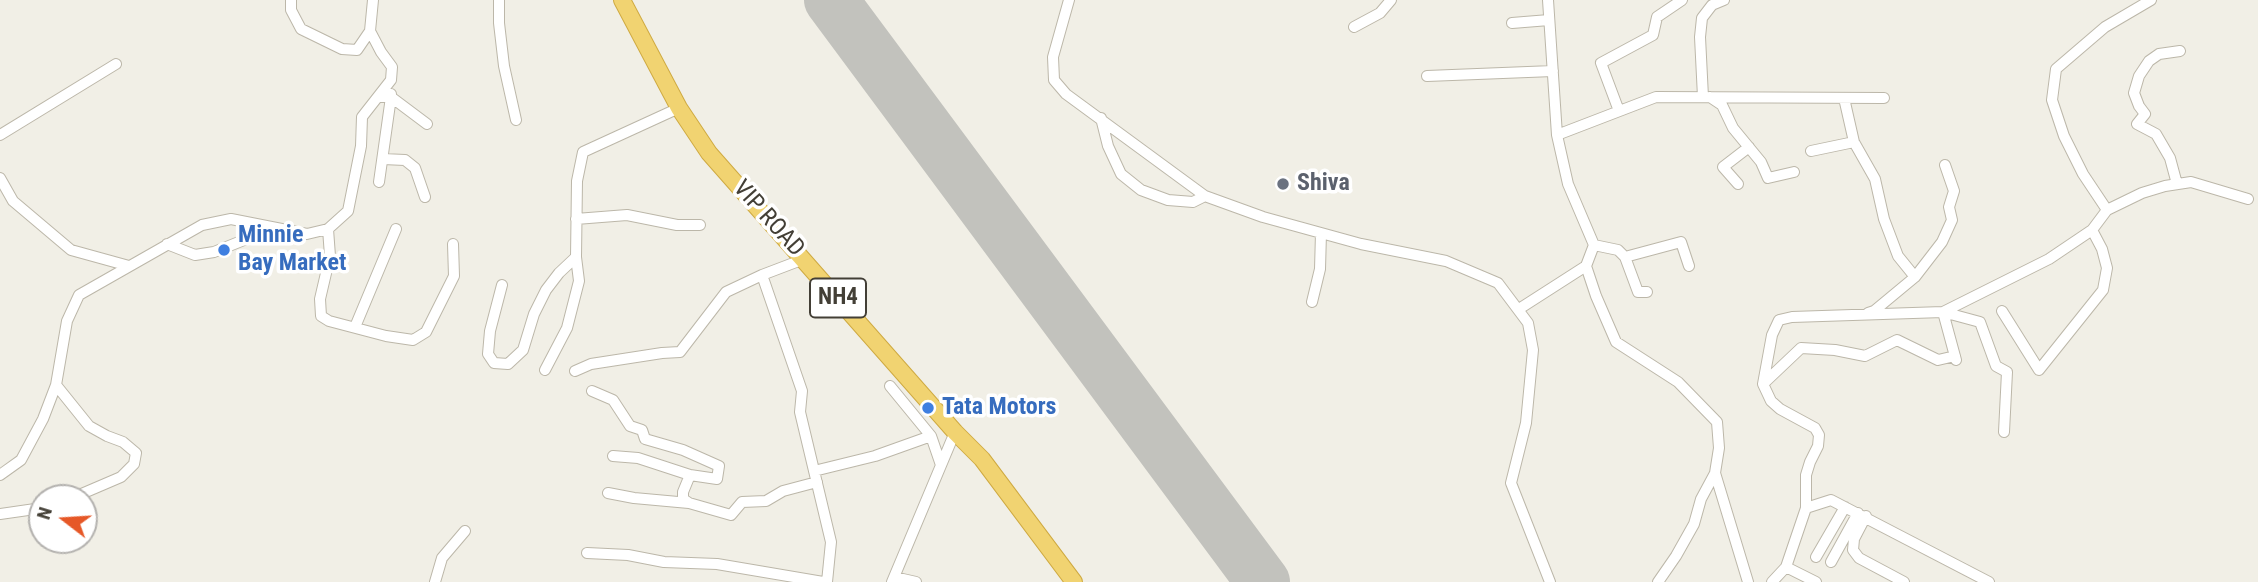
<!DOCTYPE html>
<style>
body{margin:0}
#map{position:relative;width:2258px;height:582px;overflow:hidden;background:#f1efe6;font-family:"Roboto Condensed",sans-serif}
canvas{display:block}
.north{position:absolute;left:28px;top:484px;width:70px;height:70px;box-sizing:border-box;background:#fff;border:2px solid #b4b2af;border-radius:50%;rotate:287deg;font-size:19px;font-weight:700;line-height:28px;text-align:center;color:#433f36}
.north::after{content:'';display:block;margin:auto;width:24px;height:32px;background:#e65827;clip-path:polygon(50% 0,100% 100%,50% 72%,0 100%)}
</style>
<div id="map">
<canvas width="2258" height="582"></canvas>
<div class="north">N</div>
</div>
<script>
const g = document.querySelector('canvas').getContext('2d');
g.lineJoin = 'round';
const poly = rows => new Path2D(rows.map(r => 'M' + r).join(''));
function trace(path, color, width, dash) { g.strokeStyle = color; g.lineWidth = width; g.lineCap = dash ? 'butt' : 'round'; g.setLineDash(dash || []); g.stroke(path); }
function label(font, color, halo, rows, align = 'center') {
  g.font = font + ' "Roboto Condensed",sans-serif'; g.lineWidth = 7; g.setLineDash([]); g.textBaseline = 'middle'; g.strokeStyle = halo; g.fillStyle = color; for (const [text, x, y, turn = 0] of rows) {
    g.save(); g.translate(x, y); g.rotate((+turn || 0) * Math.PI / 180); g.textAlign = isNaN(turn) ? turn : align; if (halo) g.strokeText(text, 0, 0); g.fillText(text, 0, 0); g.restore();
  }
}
trace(poly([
 [831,0,1263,582]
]), '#c2c2bd', 54);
const minor = poly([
 [291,0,291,10,301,29,342,49,357,50,370,31],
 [499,0,499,23,504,66,516,120],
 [1069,0,1053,57,1054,80,1066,94,1205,196,1263,217,1361,244,1446,261,1498,283,1528,323,1533,350,1526,423,1511,483,1550,582],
 [1548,0,1557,135,1568,184,1594,245,1586,266,1596,296,1616,342,1678,382,1717,422,1719,448,1715,473,1701,499,1694,524,1676,556,1658,582],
 [1512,23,1549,20],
 [1354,27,1380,13,1391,0],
 [1427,76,1553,71],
 [391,94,391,97,427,124],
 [379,97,391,97,379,182],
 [1703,97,1700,37,1702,18,1712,5,1724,0],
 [1710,97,1722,105,1733,128,1761,162,1768,178,1794,172],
 [1844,98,1854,142,1875,179,1884,219,1898,256,1915,277],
 [1619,111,1601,63,1653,35,1657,17,1682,0],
 [1101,118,1108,146,1121,174,1141,190,1168,200,1193,202,1205,196],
 [0,135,116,64],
 [1557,135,1656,97,1884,98],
 [1811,151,1854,142],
 [383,159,405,160,415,168,425,197],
 [0,178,13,201,71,250,129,266],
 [1738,184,1723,167,1749,147],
 [2177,184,2170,158,2156,134,2137,124,2145,114,2139,106,2134,93,2139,76,2149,61,2159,54,2180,51],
 [2107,210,2142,193,2165,186,2191,182,2248,199],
 [576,219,627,215,677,225,700,225],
 [328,229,330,256,320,299,321,316,329,321,386,336,413,340,426,332,454,276,453,244],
 [167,244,195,255,214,252,274,228],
 [1594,245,1618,250,1625,257,1638,292,1647,292],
 [1625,257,1681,242,1689,266],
 [762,275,802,391,800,412,831,542,827,582],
 [502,285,490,331,488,354,494,363,508,364,523,350,534,314,546,290,559,273,576,257],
 [1312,302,1320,269,1321,233],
 [1519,309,1586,266],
 [2002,311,2039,370,2103,290,2107,268,2102,249,2092,230],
 [1868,313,1874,311,1915,277,1942,242,1952,220,1949,207,1954,191,1945,165],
 [355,327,396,229],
 [1956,360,1943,312,1980,322,1996,366,2007,372,2004,432],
 [545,370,567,328,579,281,576,257,577,181,583,152,679,108],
 [575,371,591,364,662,353,680,352,726,292,762,275,804,259],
 [1763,384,1801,348,1835,350,1865,356,1897,340,1938,360,1955,356],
 [56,385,89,426,107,436,123,442,136,453,134,464,121,477,72,498],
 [890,386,931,436,941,465],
 [592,391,613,400,630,426,642,430,645,439,683,450,719,466,717,479,690,475,638,458,613,456],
 [814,471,875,456,931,436],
 [1715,473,1748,582],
 [0,475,21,460,43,419,56,385,67,321,79,295,202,225,231,219,307,234,328,229,348,211,361,146,362,117,391,80,392,67,381,52,370,31,373,0],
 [608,493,634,498,689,503,731,515,742,502,766,501,783,491,817,482],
 [689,503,683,499,683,492,690,475],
 [1806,508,1831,500,1989,582],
 [0,514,42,508],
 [1866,516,1854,539,1853,550,1859,558,1904,582],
 [587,553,628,555,664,562,717,564,823,582],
 [1816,557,1845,507],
 [1831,562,1858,513],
 [1786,567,1816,582],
 [894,577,916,582],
 [435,582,442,558,465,531],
 [892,582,955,432],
 [1772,582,1786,567,1806,508,1806,475,1810,462,1818,446,1819,435,1815,428,1780,409,1771,401,1763,384,1772,335,1779,320,1792,317,1943,312,2049,259,2092,230,2107,210,2083,174,2064,136,2052,100,2056,69,2105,27,2151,0]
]);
const highway = poly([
 [622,0,679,108,709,153,955,432,982,459,1074,582]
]);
trace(minor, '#bcb7a9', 12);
trace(highway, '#cfaa42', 18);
trace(minor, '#fff', 10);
trace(highway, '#f1d371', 16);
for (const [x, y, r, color] of [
 [1283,184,7,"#6b7280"],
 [224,250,7,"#3f7fe0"],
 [928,408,7,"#3f7fe0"]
]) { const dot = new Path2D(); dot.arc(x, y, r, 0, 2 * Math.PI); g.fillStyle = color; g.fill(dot); trace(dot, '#fff', 2.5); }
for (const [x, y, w] of [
 [838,298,56]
]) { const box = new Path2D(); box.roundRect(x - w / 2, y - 19.5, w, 39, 5); g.fillStyle = '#fff'; g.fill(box); trace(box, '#433f36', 2); }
label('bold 23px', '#433f36', null, [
 ["NH4",838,298]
]);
label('bold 24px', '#5b616d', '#fff', [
 ["Shiva",1297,184]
], 'left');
label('24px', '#433f36', '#fff', [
 ["VIP ROAD",768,219,48]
]);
label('bold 24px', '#366cbe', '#fff', [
 ["Minnie",238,236],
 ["Bay Market",238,264],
 ["Tata Motors",942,408]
], 'left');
</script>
